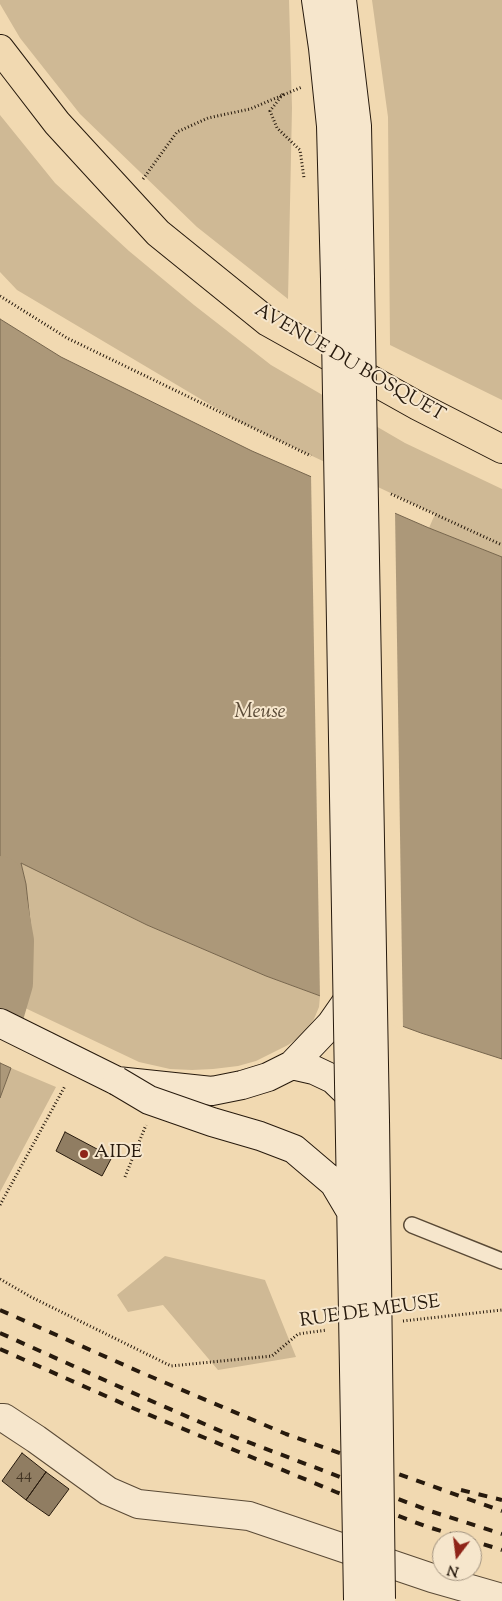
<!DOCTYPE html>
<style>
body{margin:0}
#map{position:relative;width:502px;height:1601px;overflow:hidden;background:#f1d9b1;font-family:"Sorts Mill Goudy",serif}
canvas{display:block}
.north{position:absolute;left:432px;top:1531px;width:50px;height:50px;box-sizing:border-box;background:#f6e6cc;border:1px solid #a39480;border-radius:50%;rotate:195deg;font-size:14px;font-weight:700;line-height:20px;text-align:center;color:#271a0d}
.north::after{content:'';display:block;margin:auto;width:18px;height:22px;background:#8f2418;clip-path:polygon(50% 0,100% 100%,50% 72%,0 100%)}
</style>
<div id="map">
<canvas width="502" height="1601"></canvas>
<div class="north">N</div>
</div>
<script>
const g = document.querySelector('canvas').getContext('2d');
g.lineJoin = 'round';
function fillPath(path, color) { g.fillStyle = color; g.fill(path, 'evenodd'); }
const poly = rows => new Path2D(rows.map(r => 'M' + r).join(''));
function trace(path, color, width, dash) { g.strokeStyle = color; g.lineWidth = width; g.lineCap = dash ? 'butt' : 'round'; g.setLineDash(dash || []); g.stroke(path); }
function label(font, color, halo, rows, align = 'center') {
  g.font = font + ' "Sorts Mill Goudy",serif'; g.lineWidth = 4; g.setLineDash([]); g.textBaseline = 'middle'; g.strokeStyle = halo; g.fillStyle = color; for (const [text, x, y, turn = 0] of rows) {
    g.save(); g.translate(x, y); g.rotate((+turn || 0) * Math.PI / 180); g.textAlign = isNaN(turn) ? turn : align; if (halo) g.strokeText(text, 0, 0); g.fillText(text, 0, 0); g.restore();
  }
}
fillPath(poly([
 [0,0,289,0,292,108,288,299,197,227,80,114,20,38,0,4],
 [372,0,502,0,502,400,390,345,388,117],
 [0,115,55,183,129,251,194,305,271,365,405,443,502,489,502,557,429,528,435,514,236,420,17,290,0,272],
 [21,863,147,925,266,976,320,996,319,1007,314,1019,302,1035,288,1045,256,1061,238,1066,213,1069,192,1070,170,1069,139,1062,23,1007,30,968,31,931,26,884],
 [11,1068,56,1087,0,1192,0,1098],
 [165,1256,265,1280,296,1357,218,1370,163,1305,128,1312,117,1295]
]), '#cfb995');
const water = poly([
 [0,319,61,357,252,451,429,528,502,557,502,1059,421,1033,266,976,147,925,21,863,26,884,31,931,30,968,23,1007,0,996,0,319],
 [0,1063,11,1068,0,1098,0,1063]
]);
fillPath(water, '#ac9879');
trace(water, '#77664e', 1);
fillPath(poly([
 [311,474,395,511,403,1029,320,998]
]), '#f1d9b1');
trace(poly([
 [0,879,11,941,10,983,0,1017]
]), '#ac9879', 46);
const building = poly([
 [65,1132,112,1157,102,1176,56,1151,65,1132],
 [22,1453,46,1472,26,1500,2,1481,22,1453],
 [46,1472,69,1489,49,1516,26,1500,46,1472]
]);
fillPath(building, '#907d62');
trace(building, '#271a0d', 1);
const lane = poly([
 [412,1225,502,1261]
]);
const street = poly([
 [0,1418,4,1418,36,1439,108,1491,138,1504,249,1516,432,1578,502,1598]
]);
const secondary = poly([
 [316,0,323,48,331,126,335,279],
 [342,0,357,126,360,279],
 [0,1023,117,1081,212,1091,242,1085,268,1077,292,1065,331,1024,347,1001],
 [292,1065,314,1070,333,1079,362,1107]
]);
const primary = poly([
 [0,49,57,123,158,233,268,322,418,406,502,449]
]);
trace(lane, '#5a4a36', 18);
trace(street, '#5a4a36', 30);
trace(secondary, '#271a0d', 30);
trace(primary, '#271a0d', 30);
trace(poly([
 [283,94,270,111,277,128,300,150,304,178],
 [143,179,177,132,208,118,250,109,302,87],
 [0,296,67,338,311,456],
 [391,494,502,545],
 [125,1177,146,1125],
 [0,1205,65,1086],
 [0,1279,31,1297,171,1366,272,1356,298,1334,327,1330],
 [403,1321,502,1310]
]), '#271a0d', 3, [1, 2.5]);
trace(lane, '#f6e6cc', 15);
trace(street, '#f6e6cc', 28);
trace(secondary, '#f6e6cc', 28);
trace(primary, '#f1d9b1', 28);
trace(poly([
 [0,1310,140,1372,286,1434,502,1511],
 [0,1333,140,1396,232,1436,430,1511,502,1534],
 [0,1349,135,1409,336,1492,425,1526,502,1550],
 [461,1490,502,1500]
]), '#271a0d', 4, [9, 9]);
const secondaryBridge = poly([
 [335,279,358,1600],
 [360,279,375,1120,381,1599],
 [117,1081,149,1100,212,1122,260,1136,294,1149,334,1183,350,1210]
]);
trace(secondaryBridge, '#271a0d', 30, []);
trace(secondaryBridge, '#f6e6cc', 28);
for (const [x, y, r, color] of [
 [84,1154,5,"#8f2418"]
]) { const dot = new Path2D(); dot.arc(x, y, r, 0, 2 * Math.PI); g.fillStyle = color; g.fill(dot); trace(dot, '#f6e6cc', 2); }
label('16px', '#413322', null, [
 ["44",24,1476]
]);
label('19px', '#271a0d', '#f6e6cc', [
 ["AVENUE DU BOSQUET",349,364,30],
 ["RUE DE MEUSE",370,1313,-8]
]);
label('19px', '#271a0d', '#f6e6cc', [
 ["AIDE",94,1154]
], 'left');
label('italic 20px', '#5c4c38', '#f6e6cc', [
 ["Meuse",260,714]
]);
</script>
